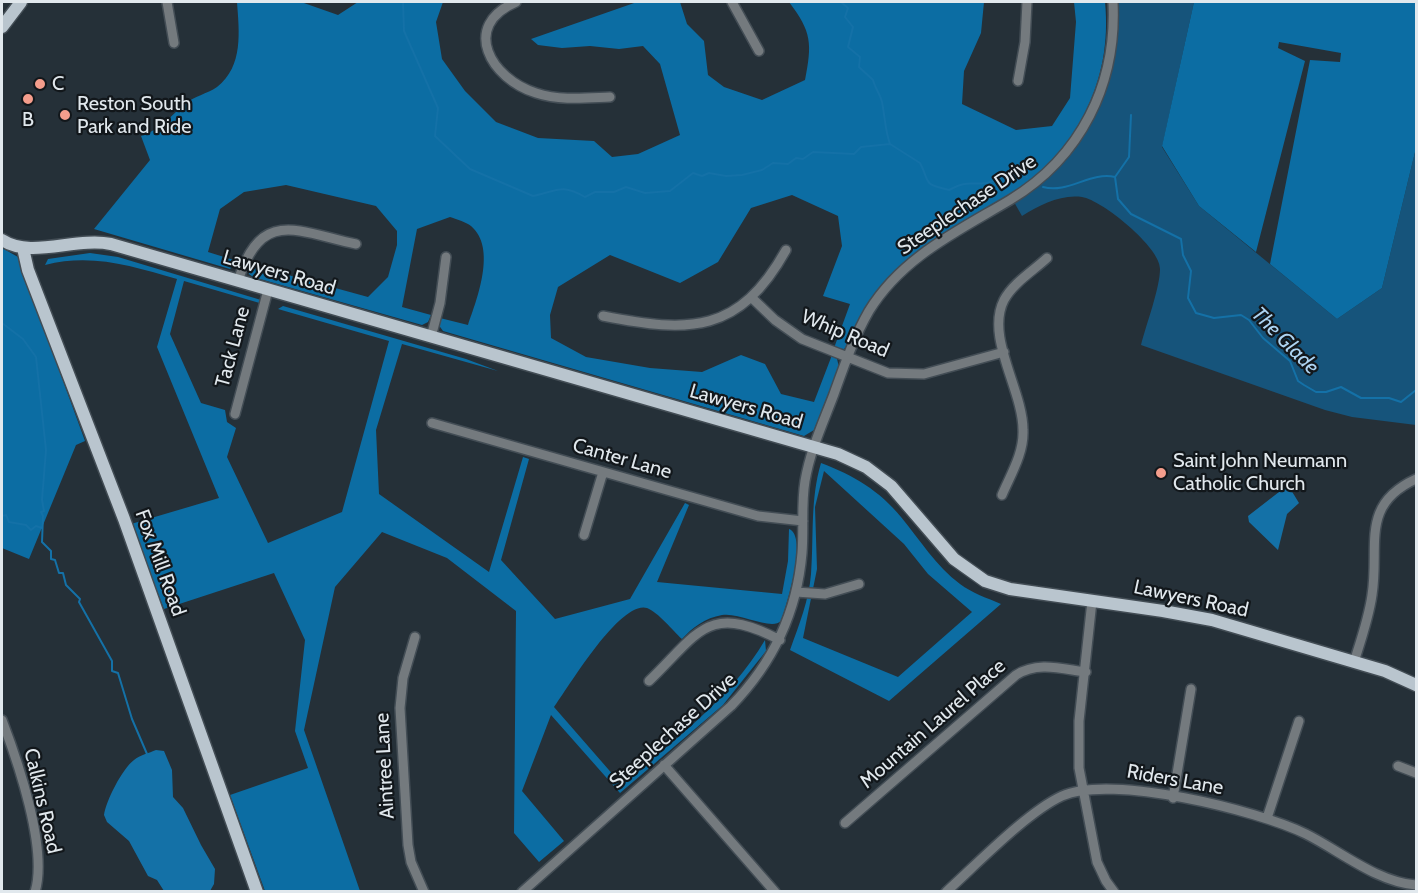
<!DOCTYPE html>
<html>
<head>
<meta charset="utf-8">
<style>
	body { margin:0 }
	#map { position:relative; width:1418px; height:893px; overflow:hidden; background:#253038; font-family:Cabin,sans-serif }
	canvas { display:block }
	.frame { position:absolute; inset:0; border:3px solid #e1e8ed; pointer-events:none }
</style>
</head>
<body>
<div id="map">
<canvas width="1418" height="893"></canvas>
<div class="frame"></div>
</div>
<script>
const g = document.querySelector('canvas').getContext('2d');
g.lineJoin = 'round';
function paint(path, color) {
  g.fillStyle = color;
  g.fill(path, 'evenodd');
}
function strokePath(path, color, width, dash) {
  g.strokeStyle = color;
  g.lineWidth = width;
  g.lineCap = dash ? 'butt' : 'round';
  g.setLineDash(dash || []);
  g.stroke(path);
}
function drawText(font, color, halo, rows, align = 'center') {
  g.font = font + ' Cabin,sans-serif';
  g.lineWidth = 4.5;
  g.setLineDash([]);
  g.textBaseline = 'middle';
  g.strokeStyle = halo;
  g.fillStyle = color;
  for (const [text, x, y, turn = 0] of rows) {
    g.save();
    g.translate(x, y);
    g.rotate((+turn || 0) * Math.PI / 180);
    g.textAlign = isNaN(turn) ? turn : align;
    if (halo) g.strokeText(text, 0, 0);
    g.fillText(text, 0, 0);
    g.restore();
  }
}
paint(new Path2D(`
	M1113,2H1194L1162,147L1199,206L1337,319L1382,288L1416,148V425L1352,417L1325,410L1141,345C1146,325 1160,288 1160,269C1161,248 1102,200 1082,197C1061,194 1040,205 1022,216L1014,202L1103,87Z`), '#16547b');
paint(new Path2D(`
	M237,2H301L338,15L358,2H443L436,22L442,59L465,91L496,122L538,138L594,141L612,157L638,154L680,135L660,64L643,46L619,49L590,46L562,48L538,45L531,39L637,2H680L687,24L704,41L708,75L724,87L762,100L805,80C812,44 812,32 789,2H984L981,33L964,71L962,104L1016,130L1052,126L1070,98L1076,22L1074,2H1105C1113,82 1076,152 1009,196C976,218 938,233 909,260C882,284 872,326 844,349L834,348L850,304L823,296L842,246L838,216L792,195L751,208L718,262L680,283L610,255L558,287L550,315L551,338L586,357L650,368L702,372L741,355L765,364L781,394L814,402L832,355L837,359L839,367L814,430L804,436L443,331L438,324L440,318L468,325C477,299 497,248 471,226C466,222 456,219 450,217L417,229L402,307L431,315L428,322L422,325L253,277L249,274L248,264L368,297L388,277L397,245V231L376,206L286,185L244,192L220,209L208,252L237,261L230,269L94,229L150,160L141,136C163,128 168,118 185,104C194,96 207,94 217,87C244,66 239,31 237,2Z
	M1194,2H1416V148L1382,288L1337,319L1270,264L1310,60L1340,62L1341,53L1279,42L1278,48L1305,61L1256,252L1199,206L1162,146Z
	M2,248L18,257L85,441L76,445L29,559L2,548Z
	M90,253L118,257L261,300L263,304L184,281L170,334L201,403L225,410L227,422L236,428L227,457L268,543L342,512L389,341L278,309L283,306L466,359L498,371L402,344L376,430L379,494L489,572L523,457L529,459L501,560L555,619L630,599L685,503L689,505L657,582L782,594L788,561L789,529C808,536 787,605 781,621C771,631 740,612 722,615C705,618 693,627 682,639C673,631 658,612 647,608C620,600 568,688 554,707L622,785C673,740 730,700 765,640L766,651L723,705L620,793L551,715L522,791L564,841L539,862L514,833L516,611L447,558L382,532L335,587L304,730L360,891H265L230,795L308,768L295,731L305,640L274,573L164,609L131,524L219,498L157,347L177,279C131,266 92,253 45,265L48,259Z
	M821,463C853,475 880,491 901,517C920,540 936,566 960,584C972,593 987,598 1001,604L889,701L790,650C799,625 809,600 811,574C814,536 810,500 821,463ZM824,471L904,544L928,574L972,612L898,677L803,638L817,569L815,507Z`), '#0c6da3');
paint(new Path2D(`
	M1288,485L1299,503L1287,514L1278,550L1249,522L1248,516Z
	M156,750L164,751L172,770L173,797L183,808L201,845L215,869L214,884L210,891H164L157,880L148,876L129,841L107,822L104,815C106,801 122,769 134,760C140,755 149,753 156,750Z`), '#1471a7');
strokePath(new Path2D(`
	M403,2L404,31L438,108L435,136L470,169L533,196C557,191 561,183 585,197L595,192H614L626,187L645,193L670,191L693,173L702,176L709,173L726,176L742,175L762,170L773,163L788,164L796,158L803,159L813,152L854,154L861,147L890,144L920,163C931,184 921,183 949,190C968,180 968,185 986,183C1001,180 1012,168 1027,177
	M841,2L848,8L845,17L853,27L848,47L860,57L859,67L873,80C875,88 880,94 882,102C885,117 885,130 890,144
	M1115,177L1118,199L1131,214L1181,239L1183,255L1191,271L1188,298L1196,313L1214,318L1241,315L1249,320L1263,338L1290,361L1298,381L1304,385L1316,392H1326L1341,387L1361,398H1389L1401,402L1416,390
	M1115,177L1129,157L1131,115
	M1043,187C1068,194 1091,171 1115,177
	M2,323L23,339L36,357L46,450L42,500L44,511L41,512L43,516L42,542L51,551V559L55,560L59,573H63L66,585L80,599L79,602L112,661V671L118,673L132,719L147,754
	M2,516L6,515L9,522L26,525L31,530L36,526L42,528`), '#1471a7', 2);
const minor = new Path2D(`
	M167,2L174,43
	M516,2C460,26 491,79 536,93C560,101 586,98 610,97
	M732,2L759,51
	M1018,81L1025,42L1027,2
	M238,281C261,208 296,231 356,244
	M752,298L775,320L802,339L888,373L924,374L1004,352
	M603,316C690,333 739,334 786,250
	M431,337L440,303L446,257
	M235,414L268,290
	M432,423L758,516L803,521
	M1002,495C1011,474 1024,453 1023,430C1023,390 985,337 1004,300C1013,283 1033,271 1047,258
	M584,535L603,472
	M796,592L825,594L859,584
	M1092,601L1079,721V768L1097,862L1106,881L1114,892
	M415,637L403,678L400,708L408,845L411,862L424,892
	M1354,662C1361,640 1369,617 1372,595C1380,546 1359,505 1416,479
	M649,681C699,633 707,602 780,640
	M2,720C18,762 48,849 35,892
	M664,765L775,892
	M1398,766L1416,773
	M1173,798L1191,689
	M1267,818L1299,721
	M845,823L1016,675C1038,661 1062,669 1086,672
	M522,892L731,706C773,663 797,613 802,553C804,529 801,505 805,481C810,451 823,423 834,394C844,366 854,337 869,311C902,257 958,231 1010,200C1081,157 1117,84 1113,2
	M946,892C976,865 1027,812 1062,796C1111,774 1257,810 1306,834C1340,851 1377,882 1416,885`);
const major = new Path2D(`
	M2,27L21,2
	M2,240C31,259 75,237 111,244L838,454L866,467L891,486L954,559L985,581L1010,589L1163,611L1212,620L1385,671L1416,685
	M23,248L28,270L124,519L257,892`);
strokePath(minor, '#434d55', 12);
strokePath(major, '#434d55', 15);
strokePath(minor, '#747a7e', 9);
strokePath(major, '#b9c5ce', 12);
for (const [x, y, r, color] of [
	[40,84,6,"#f49d8c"],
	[28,99,6,"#f49d8c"],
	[65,115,6,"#f49d8c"],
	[1161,473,6,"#f49d8c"]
]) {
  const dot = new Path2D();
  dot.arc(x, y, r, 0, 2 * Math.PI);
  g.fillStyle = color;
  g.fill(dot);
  strokePath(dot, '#12171b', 2);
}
drawText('20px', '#e1e8ed', '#12171b', [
	["C",52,84],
	["Reston South",77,104],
	["Park and Ride",77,127],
	["B",28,120,"center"],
	["Saint John Neumann",1173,461],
	["Catholic Church",1173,484]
], 'left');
drawText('20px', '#e1e8ed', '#12171b', [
	["Steeplechase Drive",967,205,-34],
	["Lawyers Road",279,273,16],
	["Whip Road",845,334,23],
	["Tack Lane",233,347,-75],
	["Lawyers Road",746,407,16],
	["Canter Lane",622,459,16],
	["Fox Mill Road",160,563,70],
	["Lawyers Road",1191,599,12],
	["Mountain Laurel Place",933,724,-41],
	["Steeplechase Drive",673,731,-42],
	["Aintree Lane",385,766,-93],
	["Riders Lane",1175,780,10],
	["Calkins Road",42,801,77]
]);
drawText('italic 21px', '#add4f2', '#12171b', [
	["The Glade",1285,341,45]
]);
</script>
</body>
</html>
